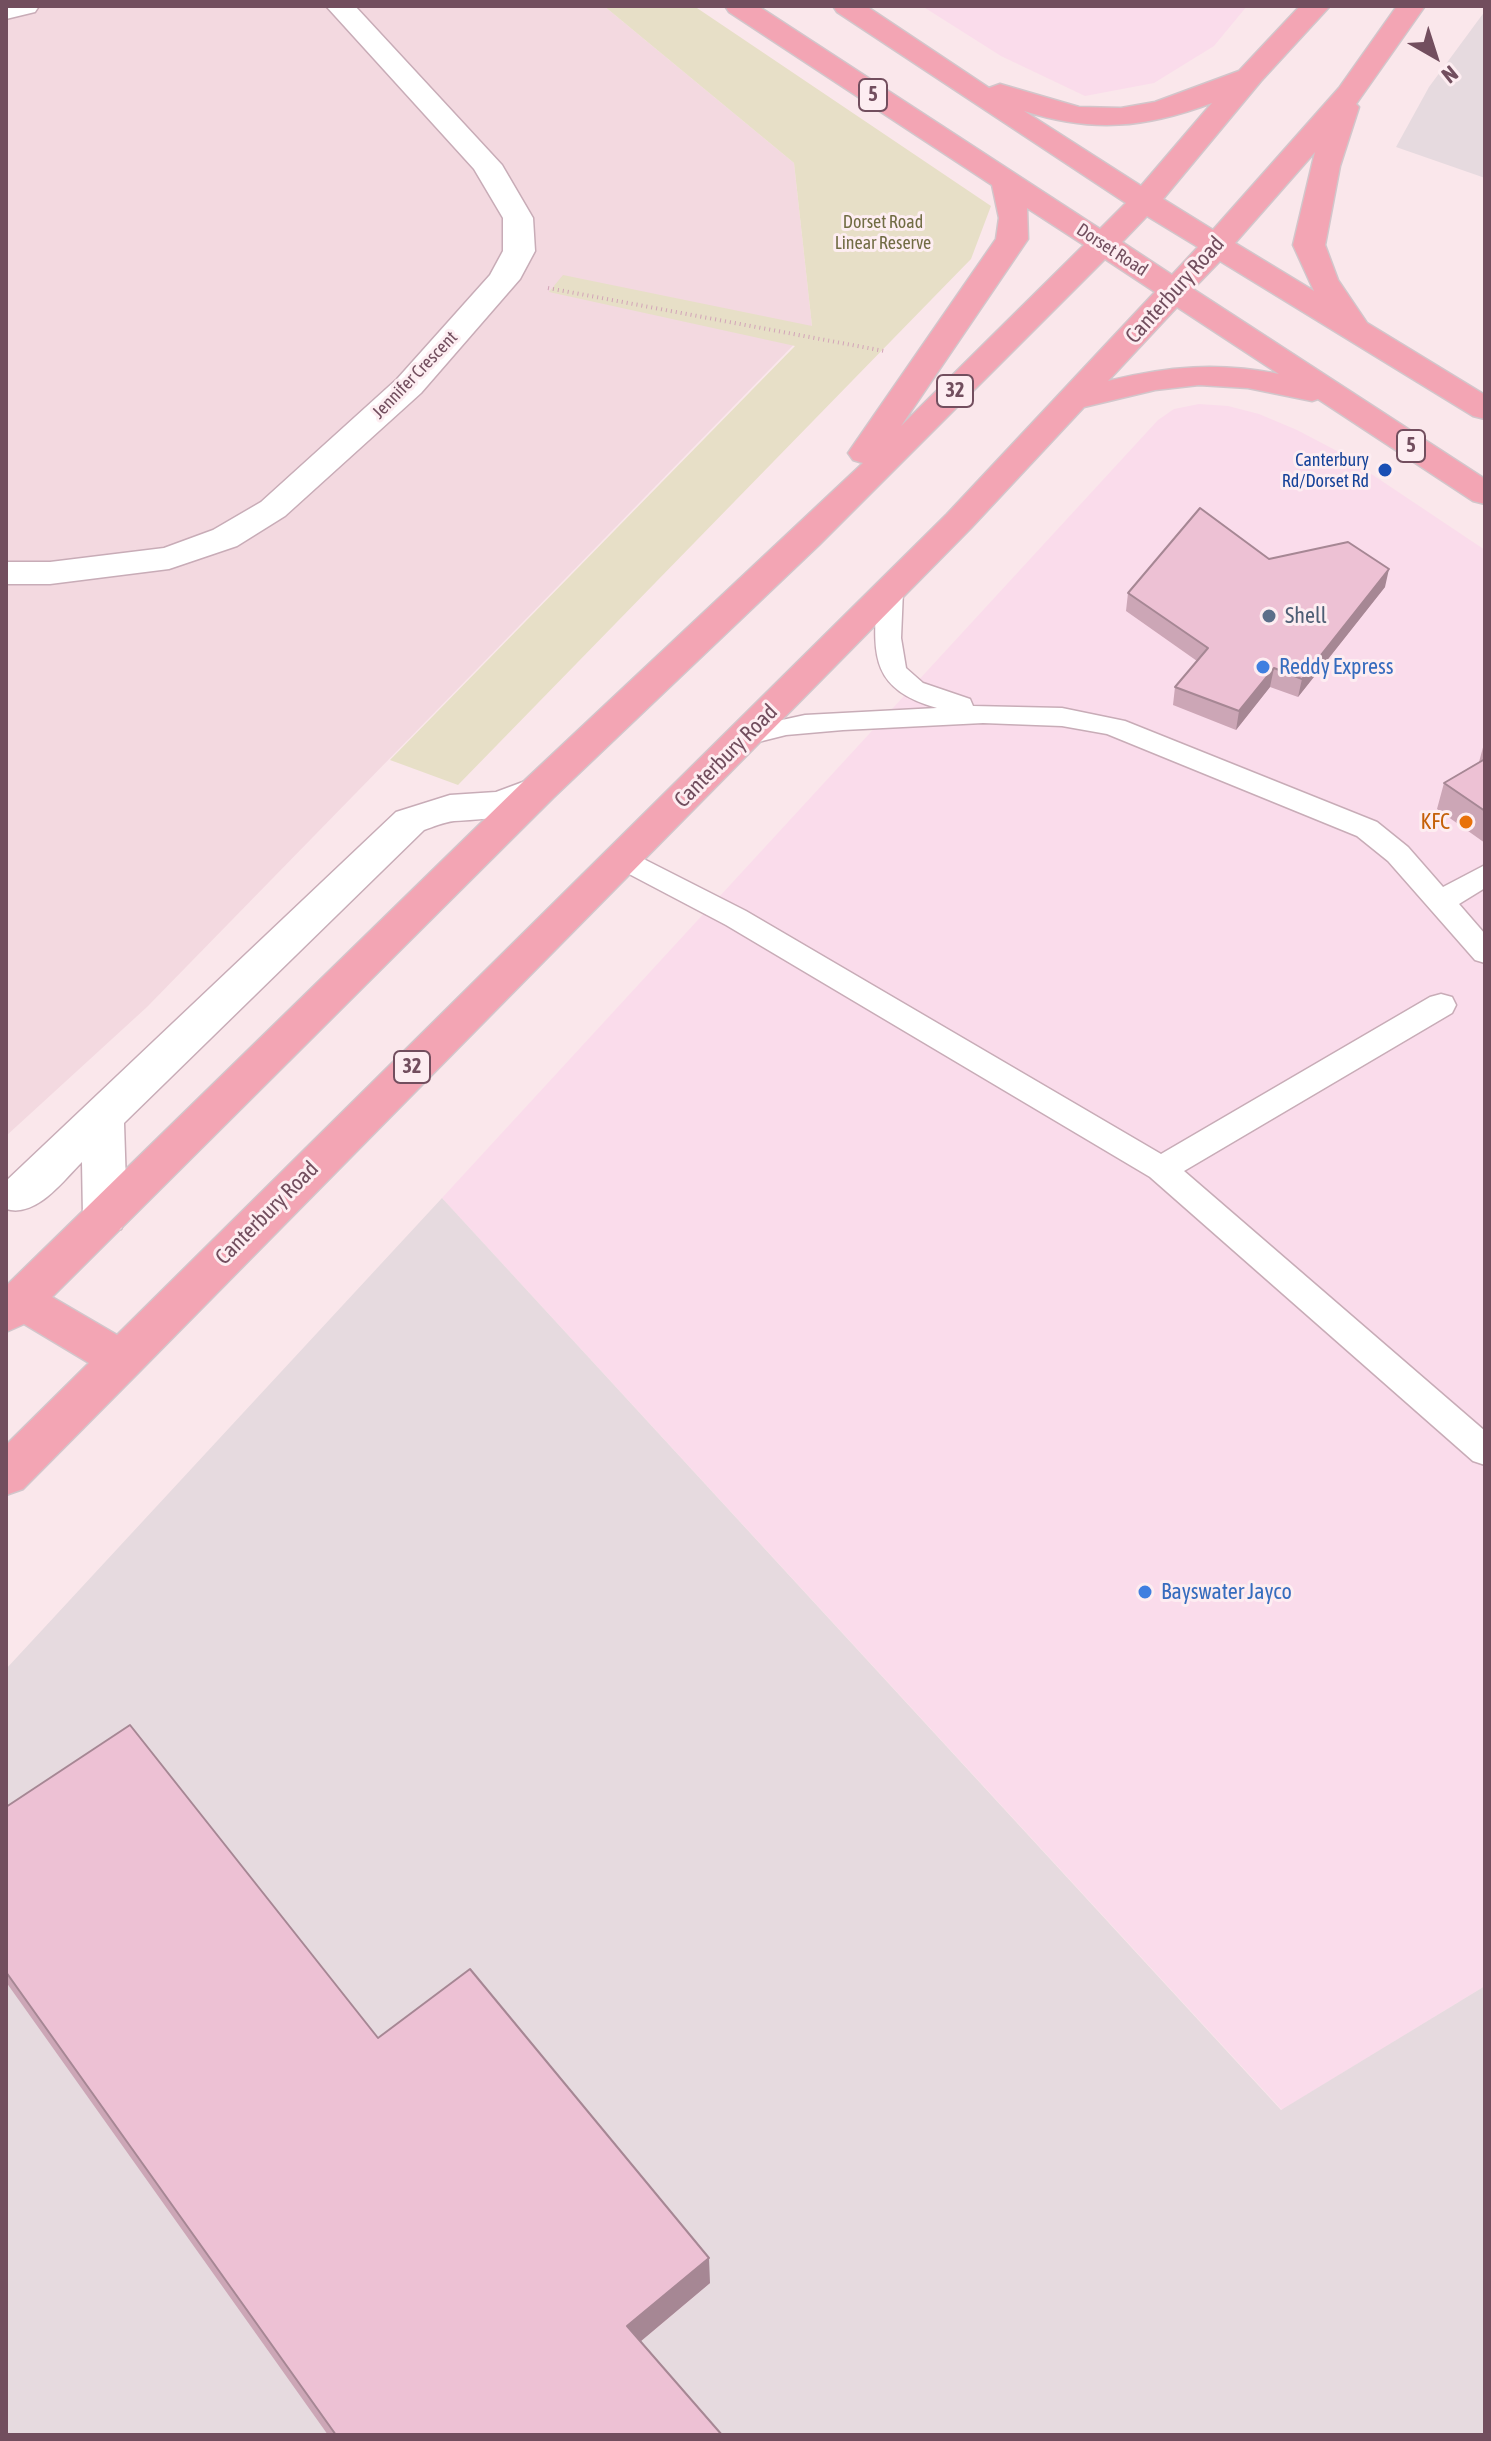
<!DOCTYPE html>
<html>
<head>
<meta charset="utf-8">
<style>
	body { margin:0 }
	#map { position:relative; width:1491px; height:2441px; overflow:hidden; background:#fae7eb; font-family:"Asap Condensed",sans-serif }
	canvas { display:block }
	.frame { position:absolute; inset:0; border:8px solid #724e5e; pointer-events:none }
	.north { position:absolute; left:1395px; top:16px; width:80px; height:80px; -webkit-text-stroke:6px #fdedf1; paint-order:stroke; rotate:141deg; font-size:22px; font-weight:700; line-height:32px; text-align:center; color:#724e5e }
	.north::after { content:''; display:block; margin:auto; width:28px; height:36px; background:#724e5e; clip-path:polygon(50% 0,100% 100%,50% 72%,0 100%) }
</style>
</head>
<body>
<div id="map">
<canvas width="1491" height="2441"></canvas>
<div class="frame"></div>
<div class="north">N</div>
</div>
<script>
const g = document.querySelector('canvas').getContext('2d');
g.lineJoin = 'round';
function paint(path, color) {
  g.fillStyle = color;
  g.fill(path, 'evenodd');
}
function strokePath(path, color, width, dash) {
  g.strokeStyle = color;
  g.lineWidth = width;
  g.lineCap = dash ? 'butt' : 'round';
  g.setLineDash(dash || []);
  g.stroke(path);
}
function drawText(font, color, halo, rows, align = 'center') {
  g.font = font + ' "Asap Condensed",sans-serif';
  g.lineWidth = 6;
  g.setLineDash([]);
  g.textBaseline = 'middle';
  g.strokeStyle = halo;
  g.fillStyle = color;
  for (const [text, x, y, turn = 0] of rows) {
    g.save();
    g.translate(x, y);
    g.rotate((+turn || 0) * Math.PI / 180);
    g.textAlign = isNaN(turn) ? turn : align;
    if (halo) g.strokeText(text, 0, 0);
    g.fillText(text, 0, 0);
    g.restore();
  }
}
paint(new Path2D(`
	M6,6H604L794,163L812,326L147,1007L6,1136Z`), '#f3d9e0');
paint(new Path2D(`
	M922,6H1247L1214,46L1154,83L1085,96L1001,56Z
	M1199,404L1228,406L1259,414L1297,430L1337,451L1485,550V1986L1282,2110L442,1198L1158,420L1174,409Z`), '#fadceb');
paint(new Path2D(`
	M1485,11V178L1396,147L1429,87Z
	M442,1198L1281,2110L1485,1986V2435H6V1669Z`), '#e6dadf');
paint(new Path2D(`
	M604,6H694L991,206L971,259L458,785L390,760L795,346L549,292L563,275L812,326L794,163Z`), '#e7dfc7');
const service = new Path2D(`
	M890,582L899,584L903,590L901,638L906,668L923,683L970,699L973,706L1062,708L1125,721L1377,822L1408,847L1443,887L1485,865V888L1459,904L1485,934V963L1475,960L1388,861L1357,836L1107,734L1062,726L983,723L843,730L786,735L746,745L736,742L732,736L736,730L805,715L937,708C867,688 874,652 877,590L881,584Z
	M622,848L746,911L1161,1154L1430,997L1441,994L1452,997L1456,1005L1452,1013L1184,1171L1485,1431V1465L1473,1461L1150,1177L726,925L612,865L608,858L612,851Z`);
const minor = new Path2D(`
	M6,6H39L35,12L6,19Z
	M326,6H355L502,165L533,218L535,251L520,279L421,393L285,516L237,546L169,569L50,584H6V562H50L164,548L213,530L261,502L397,379L490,275L503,251V218L474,169Z
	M539,776L553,780L558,789C540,818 484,819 454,821C444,822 433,827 424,830L124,1123L127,1217L121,1229L105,1234L89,1229L83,1217L82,1162C62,1182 36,1218 6,1209V1181L396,812L450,795L496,792Z`);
const primary = new Path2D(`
	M725,6H758L1100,229L1126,203L837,12L833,6H866L989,88L1000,84L1079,107L1121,108L1155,102L1239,71L1300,6H1330L1261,81L1163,199L1213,230L1339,88L1397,6H1425L1356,104L1359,107L1340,166L1325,245L1338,280L1367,323L1485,395V419L1473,416L1220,261L1193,289L1485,479V504L1473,501L1318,399L1312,401L1248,388L1199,385L1155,390L1084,407L971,528L138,1373L23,1489L6,1495V1445L89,1363L24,1324L6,1332V1286L525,780L863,463L853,460L848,453L996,239L999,218L992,185L729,12ZM1212,103L1141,186L1024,111C1093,133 1145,128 1212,103ZM1315,152L1293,245L1314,291L1235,243ZM1027,208L1084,245L901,426L1028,239ZM1147,216L1198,247L1172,275L1122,242ZM1105,259L1155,292L947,514L117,1335L52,1297L553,798L819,545ZM1177,307L1279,374C1219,362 1167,366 1108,381Z`);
strokePath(service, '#c8acb7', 3);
strokePath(minor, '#c8acb7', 3);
strokePath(primary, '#d2c6cb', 3);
strokePath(new Path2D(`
	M548,288L884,351`), '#d2a4b8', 4, [1, 4]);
paint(service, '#fff');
paint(minor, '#fff');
paint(primary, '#f3a5b4');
paint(new Path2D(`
	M1269,559L1385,587L1298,697L1270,687L1236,730L1173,705L1175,687L1197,661L1126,611L1128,593Z
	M1485,740V843L1437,809L1444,783L1479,762Z
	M6,1807L378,2038L710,2283L640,2342L722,2435H328L6,1982Z`), '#cca6b6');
paint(new Path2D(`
	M1389,569L1385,587L1298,697L1302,679Z
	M1274,668L1270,687L1236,730L1239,711Z
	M709,2258L710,2283L629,2351L627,2326Z`), '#a68794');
const building = new Path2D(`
	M1200,508L1269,559L1348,542L1389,569L1302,679L1274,668L1239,711L1175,687L1208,648L1128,593Z
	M1485,759V811L1444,783Z
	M130,1725L378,2038L470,1969L709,2258L627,2326L722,2435H336L6,1972V1807Z`);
paint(building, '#edc1d4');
strokePath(building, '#a68794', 2);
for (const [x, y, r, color] of [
	[1385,470,8,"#1a4fb4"],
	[1269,616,8,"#5c6f8a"],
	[1263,667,8,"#3f7fe0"],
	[1466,822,8,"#e8710a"],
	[1145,1592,8,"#3f7fe0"]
]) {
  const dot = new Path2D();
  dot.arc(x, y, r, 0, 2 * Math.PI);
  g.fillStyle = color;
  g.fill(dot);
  strokePath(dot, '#fdedf1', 3);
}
drawText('18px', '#716c44', '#fdedf1', [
	["Dorset Road",883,222],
	["Linear Reserve",883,243]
]);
drawText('18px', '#724e5e', '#fdedf1', [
	["Dorset Road",1112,250,33],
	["Jennifer Crescent",415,375,-46]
]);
drawText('18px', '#164399', '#fdedf1', [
	["Canterbury",1369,460],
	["Rd/Dorset Rd",1369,481]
], 'right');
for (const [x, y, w] of [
	[873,95,28],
	[955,391,36],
	[1411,446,28],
	[412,1067,36]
]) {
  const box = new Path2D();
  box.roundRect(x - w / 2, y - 16, w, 32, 6);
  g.fillStyle = '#fdedf1';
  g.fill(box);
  strokePath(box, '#724e5e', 2);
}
drawText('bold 20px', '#724e5e', null, [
	["5",873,95],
	["32",955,391],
	["5",1411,446],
	["32",412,1067]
]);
drawText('22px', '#724e5e', '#fdedf1', [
	["Canterbury Road",1175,290,-48],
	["Canterbury Road",726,756,-45],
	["Canterbury Road",267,1213,-45]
]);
drawText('22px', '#4e5e75', '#fdedf1', [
	["Shell",1285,616]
], 'left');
drawText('22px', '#366cbe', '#fdedf1', [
	["Reddy Express",1279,667],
	["Bayswater Jayco",1161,1592]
], 'left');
drawText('22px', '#c56008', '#fdedf1', [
	["KFC",1450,822]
], 'right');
</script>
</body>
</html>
